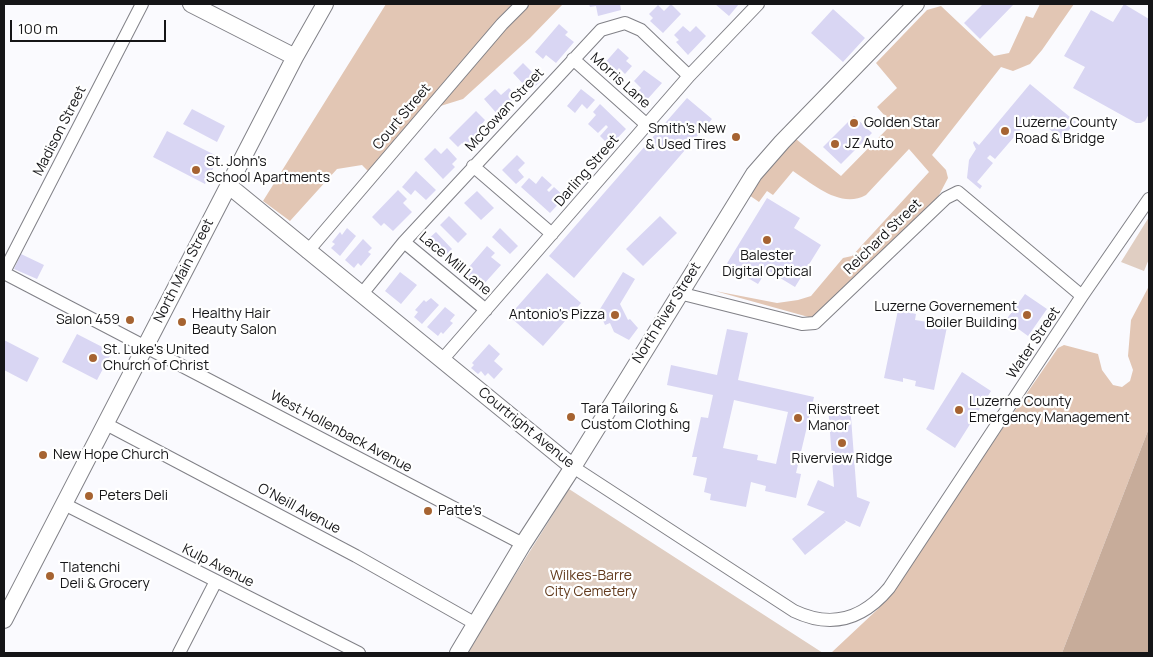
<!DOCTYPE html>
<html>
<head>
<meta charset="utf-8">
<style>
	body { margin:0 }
	#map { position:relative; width:1153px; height:657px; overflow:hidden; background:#fafafe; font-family:Manrope,sans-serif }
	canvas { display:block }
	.frame { position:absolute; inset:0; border:5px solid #151517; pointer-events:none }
	.scale { position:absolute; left:10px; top:20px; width:156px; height:22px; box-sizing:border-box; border:2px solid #151517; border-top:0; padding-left:6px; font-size:15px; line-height:18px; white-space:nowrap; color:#151517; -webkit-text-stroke:4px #fff; paint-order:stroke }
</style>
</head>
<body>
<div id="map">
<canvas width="1153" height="657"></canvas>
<div class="frame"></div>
<div class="scale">100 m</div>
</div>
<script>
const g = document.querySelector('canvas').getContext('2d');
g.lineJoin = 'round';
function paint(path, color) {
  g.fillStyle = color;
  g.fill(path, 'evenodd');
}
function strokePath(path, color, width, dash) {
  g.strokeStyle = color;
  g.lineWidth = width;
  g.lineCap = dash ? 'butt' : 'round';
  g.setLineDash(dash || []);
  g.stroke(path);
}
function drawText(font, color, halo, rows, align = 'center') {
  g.font = font + ' Manrope,sans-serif';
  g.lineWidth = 4.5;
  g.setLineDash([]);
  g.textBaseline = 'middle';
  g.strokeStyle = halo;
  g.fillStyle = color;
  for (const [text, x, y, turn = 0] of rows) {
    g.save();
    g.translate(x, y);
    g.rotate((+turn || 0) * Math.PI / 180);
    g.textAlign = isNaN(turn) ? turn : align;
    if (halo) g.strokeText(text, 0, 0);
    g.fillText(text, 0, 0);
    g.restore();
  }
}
paint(new Path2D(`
	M1149,217V259L1144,271L1121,262Z
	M569,489L823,653H466Z`), '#e0cec2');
paint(new Path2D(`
	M386,4H563L530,38L463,99L418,113L368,171L362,165L337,169L290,221L263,201Z
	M1040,4H1074L1042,50L1030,64L1013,71L1001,67L932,155L946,170L948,178L938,197L812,318L715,291L777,303L798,300L811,296L843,258L852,256L929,172L909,149L866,195C841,209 814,185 793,171L773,195L767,191L759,202L749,195L760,175L796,139L841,176L892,124L877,107L897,88L876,63L927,10L941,6L994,56L1009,53L1026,16L1033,18Z
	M1149,286V428L1062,653H831L879,608L1058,348L1064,345L1098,354L1102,370L1113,385L1122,387L1130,381L1133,370L1128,356L1131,320Z`), '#e2c6b4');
paint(new Path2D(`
	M1149,428V653H1062Z`), '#c7ac9a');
paint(new Path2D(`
	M589,4H620L621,10L598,16L596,6L590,7Z
	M671,4L681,14L663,33L650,21L653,18L649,14L658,5L664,11Z
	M715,4H739L729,16Z
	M983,4H1014L980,39L964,23Z
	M1124,4L1149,19V114L1145,121L1141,123H1136L1073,88L1085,67L1064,56L1091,10L1113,22Z
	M833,9L865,38L843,62L811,33Z
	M559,24L568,32L565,35L574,42L556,63L546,55L543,59L535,52Z
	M683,26L690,32L696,26L706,36L688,55L676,42L679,40L674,35Z
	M618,48L629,58L626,61L632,66L625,74L619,68L613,75L603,65Z
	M523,63L541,81L532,89L528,85L526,87L513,73Z
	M644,70L662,83L645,102L636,94L641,88L634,81Z
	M1030,84L1076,122L1061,139L1033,115L995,159L990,155L987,158L993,163L977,182L982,186L980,189L967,178L969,160L976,149L973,143L974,141L979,145Z
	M509,88L517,97L510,102L513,105L504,118L501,114L499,116L484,99L495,89L501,95Z
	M581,89L595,100L587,109L582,104L575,113L567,106Z
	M687,98L712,119L574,278L549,256Z
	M600,104L626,129L610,146L600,136L608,127L606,125L598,133L588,124L596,115L593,112Z
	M192,109L225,126L217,142L183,124Z
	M476,111L485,120L482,124L488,130L485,134L486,136L469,150L462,143L458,147L449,138Z
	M854,116L872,133L841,164L823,147Z
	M167,131L219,157L205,184L153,157Z
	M435,148L441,154L447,148L457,159L452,164L455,167L443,179L424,159Z
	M517,155L525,163L518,170L524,177L516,184L502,170Z
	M416,171L436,190L426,200L415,190L411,195L402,187Z
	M542,176L552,185L547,190L549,192L554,187L565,197L550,213L521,187L529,178L536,184Z
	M398,190L407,199L403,203L412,212L393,231L384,223L381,226L372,217Z
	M477,191L494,208L481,220L464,203Z
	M767,198L800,218L794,228L821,245L795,287L767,270L758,284L726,265Z
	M449,216L467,234L458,243L440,225Z
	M660,216L677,233L643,266L626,249Z
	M347,228L356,236L340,256L331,248L335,244L332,242L340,232L342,235Z
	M500,228L518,246L510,254L492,237Z
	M436,232L452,249L443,258L426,241Z
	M363,239L372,248L368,252L371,254L361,266L358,263L354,268L345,260Z
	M487,246L495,253L491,257L501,265L483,285L473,277L470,280L463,274Z
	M21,254L44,265L37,279L14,269Z
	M400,272L417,285L401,304L385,291Z
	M623,272L635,279L620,304L628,320L630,319L638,328L629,340L614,332L610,323L605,325L600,314L602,313L600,309Z
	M547,273L581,303L543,346L509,316Z
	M1025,294L1047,309L1028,336L1006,320Z
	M431,298L439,305L422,324L414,317L418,312L415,310L424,300L426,302Z
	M445,307L455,315L450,321L453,323L443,334L441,332L438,336L427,327Z
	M898,310L916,314L915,320L928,322L929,318L948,322L934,390L915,386L916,381L903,378V382L884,378Z
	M727,329L748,333L738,380L814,397L796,473L801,474L796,498L765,491L766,486L751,482L746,507L710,500L711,494L704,492L707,478L693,475L697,457H692L701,417L708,418L713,395L667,385L671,365L717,375ZM734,400L788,412L776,464L757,460L758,455L723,448Z
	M77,334L112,352L97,380L62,362Z
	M4,340L39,358L27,382L4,370Z
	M489,344L500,354L494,361L503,369L494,379L488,373L485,376L481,371L478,374L471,368L474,365L472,363Z
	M962,372L991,391L955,448L926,429Z
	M850,404L857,497L870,502L860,527L844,520L846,522L805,555L792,539L825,512L807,505L818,480L834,487L828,405Z`), '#d9d6f3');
const minor = new Path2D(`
	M573,59L647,125
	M473,166L552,234
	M404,242L486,310
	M307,252L502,24L522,4
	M4,272L142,4
	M4,273L523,544
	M679,293L802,324L815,323L946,198L958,192L1082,296
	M361,295L404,242L601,30L625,23L641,30L689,76
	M442,360L689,76L758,4
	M106,424L356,556L476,624
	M573,467L794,611C832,629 863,619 889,588L1082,296L1149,199
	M64,504L359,653
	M179,653L216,581`);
const major = new Path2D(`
	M191,4L295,57
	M228,185L573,467
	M4,620L295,57L325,4
	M458,653L523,544L573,467L754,174L782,142L916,4`);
strokePath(minor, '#818187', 14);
strokePath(major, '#818187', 18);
strokePath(minor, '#fff', 12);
strokePath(major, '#fff', 16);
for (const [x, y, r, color] of [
	[854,123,5,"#a66331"],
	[1005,131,5,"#a66331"],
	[736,137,5,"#a66331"],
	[835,144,5,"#a66331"],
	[196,170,5,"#a66331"],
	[767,240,5,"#a66331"],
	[615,315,5,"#a66331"],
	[1027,315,5,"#a66331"],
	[130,320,5,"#a66331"],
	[182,322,5,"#a66331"],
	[93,358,5,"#a66331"],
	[959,410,5,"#a66331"],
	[571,417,5,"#a66331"],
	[798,418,5,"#a66331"],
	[842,443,5,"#a66331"],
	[43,455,5,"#a66331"],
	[89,496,5,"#a66331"],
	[428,511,5,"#a66331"],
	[50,576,5,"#a66331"]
]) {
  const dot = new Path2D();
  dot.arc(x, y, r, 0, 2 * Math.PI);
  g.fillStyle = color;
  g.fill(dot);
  strokePath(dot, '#fff', 2);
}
drawText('14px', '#151517', '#fff', [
	["Morris Lane",620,81,42],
	["McGowan Street",505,110,-47],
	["Court Street",402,117,-50],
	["Madison Street",60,131,-63],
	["Darling Street",587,171,-49],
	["Reichard Street",883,237,-44],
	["Lace Mill Lane",455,264,40],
	["North Main Street",184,271,-63],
	["North River Street",667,313,-58],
	["Water Street",1034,343,-56],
	["Courtright Avenue",526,428,39],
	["West Hollenback Avenue",341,432,28],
	["O'Neill Avenue",299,509,28],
	["Kulp Avenue",218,566,27]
]);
drawText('14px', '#151517', '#fff', [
	["Golden Star",864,123],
	["Luzerne County",1015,123],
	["Road & Bridge",1015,139],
	["Smith’s New",726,129,"right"],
	["& Used Tires",726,145,"right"],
	["JZ Auto",845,144],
	["St. John's",206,162],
	["School Apartments",206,178],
	["Balester",767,256,"center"],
	["Digital Optical",767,272,"center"],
	["Luzerne Governement",1017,307,"right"],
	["Boiler Building",1017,323,"right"],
	["Healthy Hair",192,314],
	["Beauty Salon",192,330],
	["Antonio's Pizza",605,315,"right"],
	["Salon 459",120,320,"right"],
	["St. Luke's United",103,350],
	["Church of Christ",103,366],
	["Luzerne County",969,402],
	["Emergency Management",969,418],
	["Tara Tailoring &",581,409],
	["Custom Clothing",581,425],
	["Riverstreet",808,410],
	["Manor",808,426],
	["New Hope Church",53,455],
	["Riverview Ridge",842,459,"center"],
	["Peters Deli",99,496],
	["Patte's",438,511],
	["Tlatenchi",60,568],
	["Deli & Grocery",60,584]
], 'left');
drawText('14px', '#633c1f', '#fff', [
	["Wilkes-Barre",591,576],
	["City Cemetery",591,592]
]);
</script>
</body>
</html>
